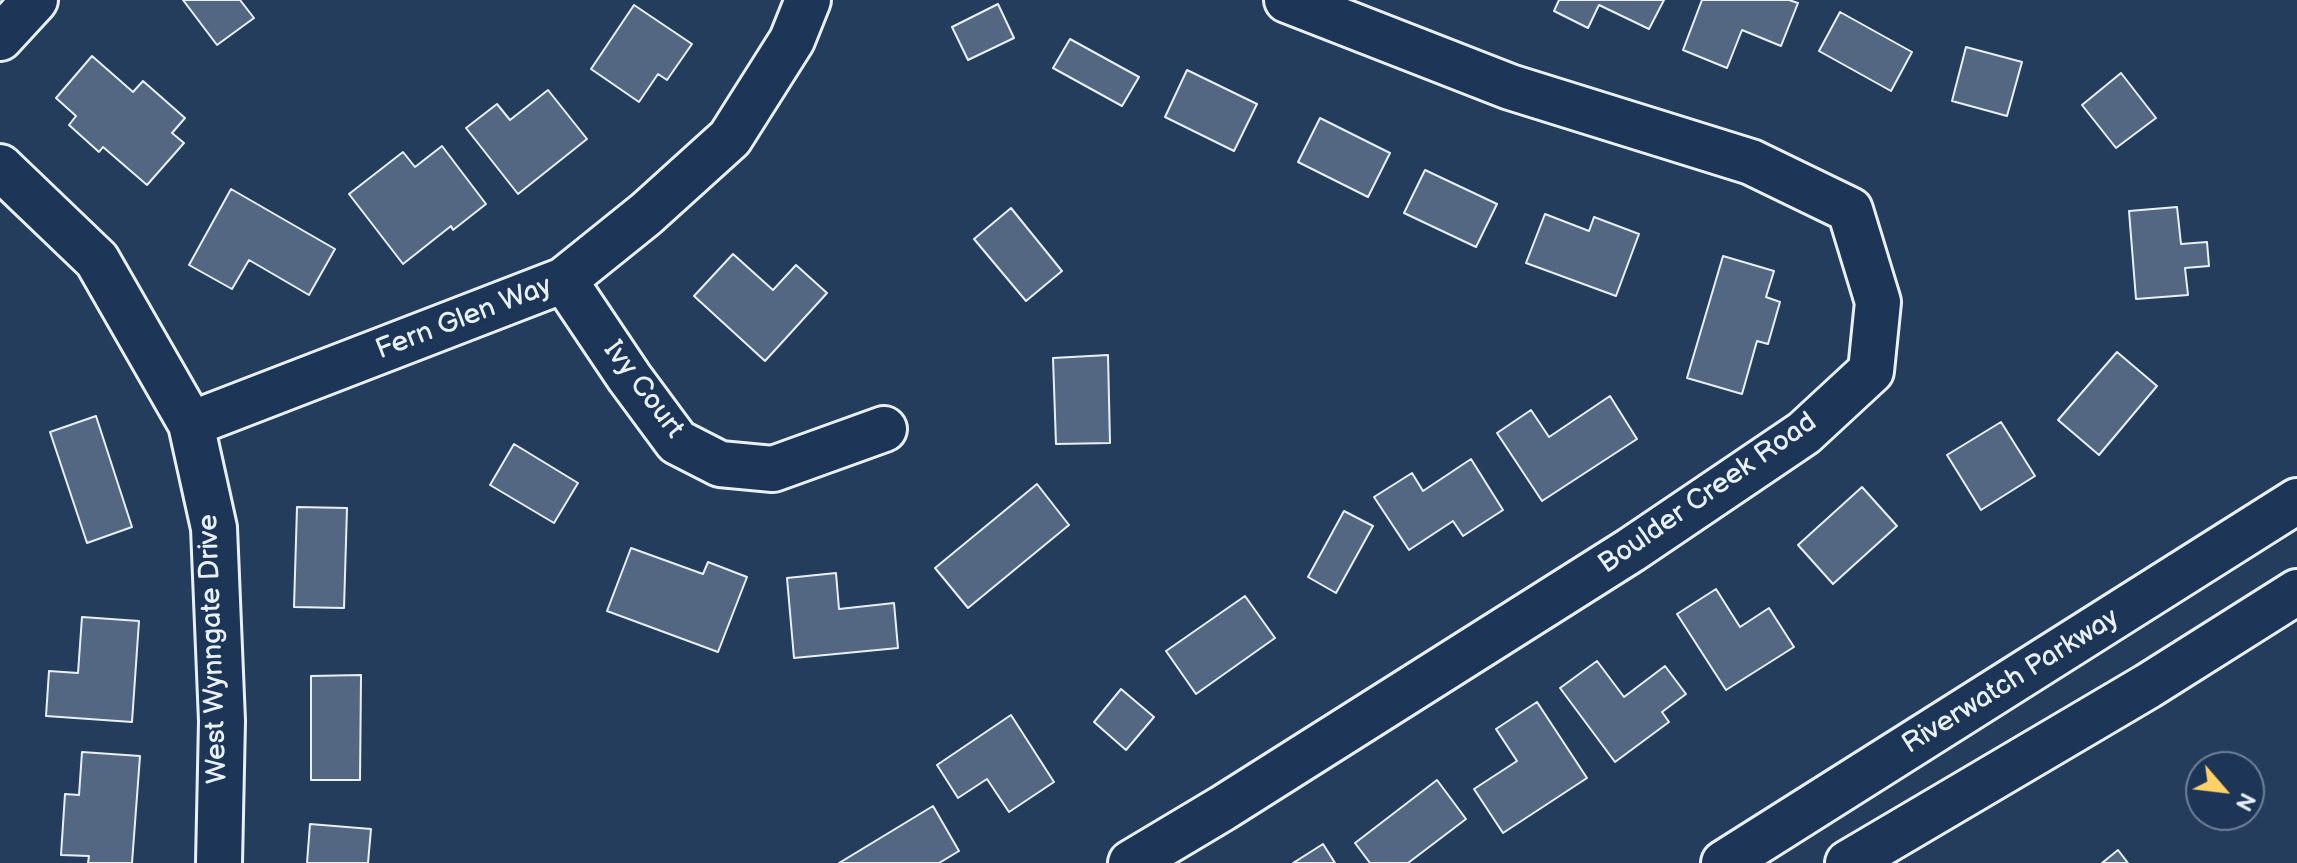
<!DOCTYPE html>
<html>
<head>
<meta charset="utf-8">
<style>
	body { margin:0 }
	#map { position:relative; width:2297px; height:863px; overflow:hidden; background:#253d5d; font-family:"Balsamiq Sans",sans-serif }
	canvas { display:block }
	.north { position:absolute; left:2185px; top:751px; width:80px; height:80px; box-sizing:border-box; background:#1d3557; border:2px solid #6e8097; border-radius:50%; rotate:118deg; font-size:22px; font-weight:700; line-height:32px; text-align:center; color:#e8f1f8 }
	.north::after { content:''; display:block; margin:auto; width:28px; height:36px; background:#ffd166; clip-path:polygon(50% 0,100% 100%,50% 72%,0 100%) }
</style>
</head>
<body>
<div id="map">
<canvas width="2297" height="863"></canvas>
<div class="north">N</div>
</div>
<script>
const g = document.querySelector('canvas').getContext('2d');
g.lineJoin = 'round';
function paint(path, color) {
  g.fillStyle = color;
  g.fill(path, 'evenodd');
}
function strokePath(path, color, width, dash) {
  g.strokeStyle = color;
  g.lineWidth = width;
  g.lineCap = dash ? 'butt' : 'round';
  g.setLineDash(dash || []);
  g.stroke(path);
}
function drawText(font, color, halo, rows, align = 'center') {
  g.font = font + ' "Balsamiq Sans",sans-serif';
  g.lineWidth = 6;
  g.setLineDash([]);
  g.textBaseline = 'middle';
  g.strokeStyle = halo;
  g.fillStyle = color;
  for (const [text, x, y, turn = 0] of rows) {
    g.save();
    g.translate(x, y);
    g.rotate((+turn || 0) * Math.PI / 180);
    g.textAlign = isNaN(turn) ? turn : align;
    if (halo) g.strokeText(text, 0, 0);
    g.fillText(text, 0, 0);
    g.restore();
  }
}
const building = new Path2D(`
	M183,0H240L254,18L217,45Z
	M1559,0H1664L1649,29L1599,5L1588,28L1554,11Z
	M1702,0H1789L1798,3L1781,46L1742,30L1727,68L1683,50Z
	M998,4L1014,38L968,60L952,27Z
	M634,5L692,44L667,80L658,74L639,102L591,69Z
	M1840,12L1912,52L1891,91L1819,51Z
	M1070,39L1139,77L1122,106L1053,68Z
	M1966,47L2022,62L2007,116L1952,101Z
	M92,56L133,92L143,81L185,118L172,133L184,143L147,185L103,147L99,152L69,125L76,116L56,98Z
	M1187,70L1257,104L1234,151L1165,117Z
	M2121,73L2156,118L2116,148L2082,105Z
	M548,90L587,139L518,194L466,128L497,104L510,120Z
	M1320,118L1390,153L1368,197L1298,162Z
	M442,146L486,204L453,230L451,226L403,264L349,194L403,152L415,167Z
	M1425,170L1497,204L1476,247L1404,213Z
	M231,189L335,249L309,295L249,260L232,289L189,265Z
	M2177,207L2181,244L2207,242L2209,266L2185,268L2188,295L2136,299L2129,211Z
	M1011,208L1062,271L1026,301L974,239Z
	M1545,214L1589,231L1594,217L1639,234L1616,296L1526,263Z
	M733,254L773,290L796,265L827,293L765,361L694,296Z
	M1723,256L1774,271L1766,297L1780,302L1768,344L1757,341L1742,394L1687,378Z
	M2117,352L2157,386L2099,455L2058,420Z
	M1108,355L1110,443L1056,444L1053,358Z
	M1610,396L1637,439L1542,501L1497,433L1531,410L1549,437Z
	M96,416L132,527L87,543L50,432Z
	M2001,422L2035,476L1981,510L1947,455Z
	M514,444L578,483L554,523L490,485Z
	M1471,459L1503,510L1463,536L1453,521L1409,550L1374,497L1412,473L1423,491Z
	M1037,484L1069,525L968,608L935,568Z
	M1862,487L1897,526L1833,584L1798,545Z
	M297,507L347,508L344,608L294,607Z
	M1344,511L1373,526L1336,593L1308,577Z
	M631,548L703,574L708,562L747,577L718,652L607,611Z
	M836,573L839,609L894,603L898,648L794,658L787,578Z
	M1716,589L1740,627L1769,608L1794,647L1726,690L1677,614Z
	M1245,596L1275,638L1196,694L1166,651Z
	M82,617L139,621L132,722L46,716L49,671L78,673Z
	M1597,661L1624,697L1665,666L1686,694L1662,712L1669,722L1615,762L1560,688Z
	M361,675L360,780H311V676Z
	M1121,689L1154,717L1126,750L1094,722Z
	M1537,702L1587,778L1503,833L1474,789L1517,761L1496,729Z
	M1011,715L1054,782L1009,812L987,779L958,798L937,765Z
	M82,752L140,756L132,863H88L89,856L61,855L65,794L79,795Z
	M1437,780L1466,819L1408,863H1370L1355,843Z
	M933,806L959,851L939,863H839Z
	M310,824L371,829L368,863H307Z
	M1323,844L1335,863H1293Z
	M2118,850L2128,863H2102Z`);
paint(building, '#536782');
strokePath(building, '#e8f1f8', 2);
const minor = new Path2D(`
	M0,38L35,0
	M0,167L97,260L191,424L214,528L222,721L219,863
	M564,280L629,377L677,442L720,464L773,469L884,429
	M191,424L564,280L646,214L730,138L792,40L808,0
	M1131,863L1223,808L1631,550L1804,433L1871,371L1878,302L1850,210L1751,162L1510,87L1287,0`);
const major = new Path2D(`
	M1724,863L2297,501
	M1848,863L2148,686L2297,592`);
strokePath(minor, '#e8f1f8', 50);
strokePath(major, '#e8f1f8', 50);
strokePath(minor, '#1d3557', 44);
strokePath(major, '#1d3557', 44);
drawText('28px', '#e8f1f8', '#1d3557', [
	["Fern Glen Way",464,319,-21],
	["Ivy Court",643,390,53],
	["Boulder Creek Road",1708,494,-35],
	["West Wynngate Drive",214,649,-92],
	["Riverwatch Parkway",2011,682,-32]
]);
</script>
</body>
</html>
